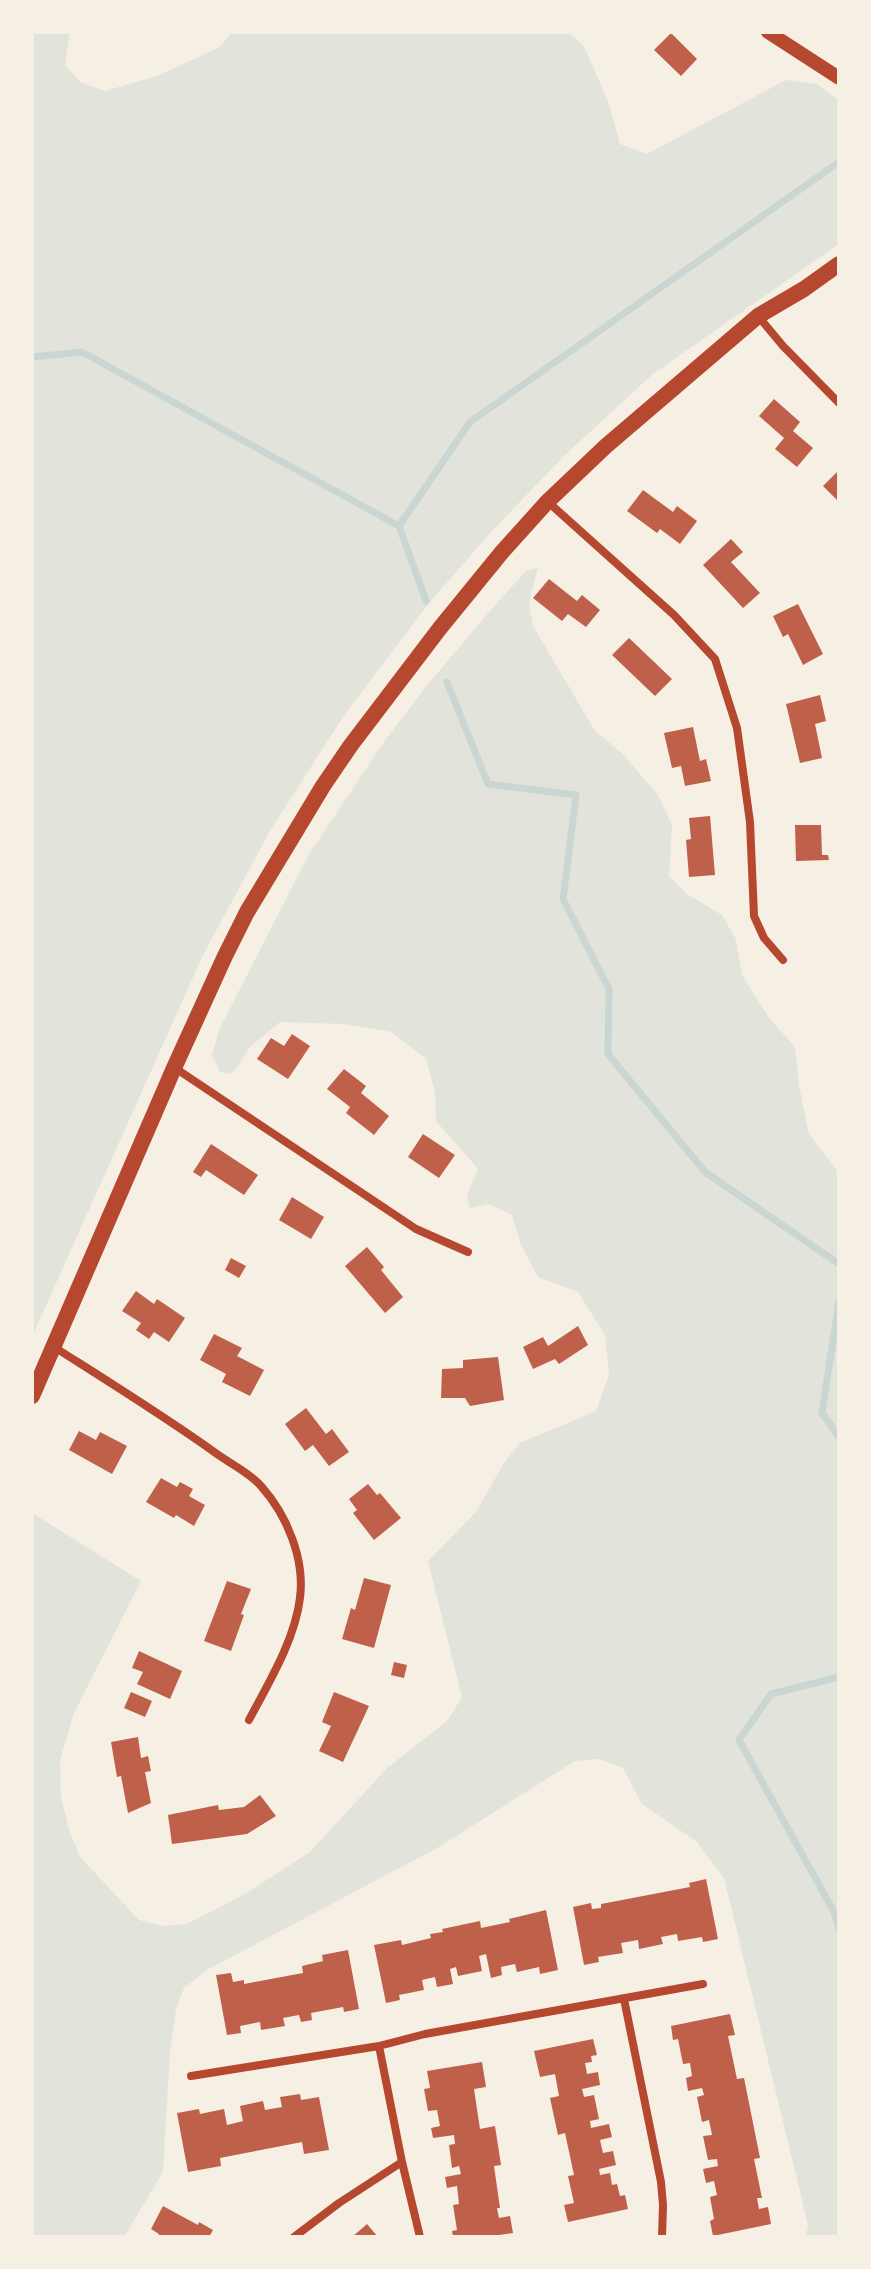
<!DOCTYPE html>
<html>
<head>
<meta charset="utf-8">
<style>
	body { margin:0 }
	#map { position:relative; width:871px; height:2269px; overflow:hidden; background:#f6efe4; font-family:Merriweather,serif }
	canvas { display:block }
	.frame { position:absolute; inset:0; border:34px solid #f6efe4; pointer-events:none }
</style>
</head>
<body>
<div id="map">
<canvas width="871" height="2269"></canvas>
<div class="frame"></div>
</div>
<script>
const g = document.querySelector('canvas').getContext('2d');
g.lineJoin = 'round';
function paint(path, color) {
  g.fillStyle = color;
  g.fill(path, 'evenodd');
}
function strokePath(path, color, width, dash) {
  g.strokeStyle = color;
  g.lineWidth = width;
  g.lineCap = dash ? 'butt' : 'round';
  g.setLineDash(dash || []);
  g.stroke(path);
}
paint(new Path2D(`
	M32,32H70L65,65L80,82L105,91L157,76L218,48L233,32H568L584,46L609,104L620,144L647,154L786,80L817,84L839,101V244L653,374L565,455L491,532L430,602L345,714L271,829L203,955L32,1337Z
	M538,568L529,603L533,626L595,731L622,753L658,795L672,825L669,876L687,894L722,915L736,939L742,975L769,1018L795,1047L799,1085L809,1134L839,1173V2237H806L808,2225L724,1878L697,1842L642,1804L623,1768L599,1759L575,1761L439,1847L207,1970L184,1988L176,2010L170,2052L163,2172L124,2237H32V1513L141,1581L74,1713L60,1760L61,1797L70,1832L80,1857L139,1920L163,1926L187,1924L245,1894L310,1852L387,1768L448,1720L462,1697L428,1561L476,1512L504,1463L520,1443L596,1411L609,1375L605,1335L578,1292L538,1277L521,1245L512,1215L489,1204L470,1208L467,1195L478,1169L436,1121L435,1092L426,1059L391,1032L344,1024L280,1022L250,1047L232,1074L220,1072L212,1055L220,1028L309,854L386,739L428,684L489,612L526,571Z`), '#e2e4dc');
strokePath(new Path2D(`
	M32,357L82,352L399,526L426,601
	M399,526L470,422L839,162
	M447,682L488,784L576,795L563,899L609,989L608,1054L705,1172L839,1264
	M839,1301L822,1413L839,1437
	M839,1677L771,1694L739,1740L834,1912L839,1929`), '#c9d6d2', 7);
paint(new Path2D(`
	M671,33L697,59L681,76L654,50Z
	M774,399L800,422L793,431L813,448L797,467L775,449L784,438L759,416Z
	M839,470V502L823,486Z
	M643,490L673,512L677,506L697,521L680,544L660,529L657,533L627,511Z
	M731,539L743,552L731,562L760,593L743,608L703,565Z
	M549,579L577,601L582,595L600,610L586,627L568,614L562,621L533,598Z
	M798,604L823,654L803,665L788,634L783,637L773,616Z
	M629,638L672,679L655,696L612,655Z
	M820,695L826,721L815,724L822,758L800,763L786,704Z
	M693,727L700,761L706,759L711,781L685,786L681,766L672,768L664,733Z
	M710,816L715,875L689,877L686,840L691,839L689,818Z
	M795,825H821L822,855H828L829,860L796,861Z
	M292,1034L310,1046L288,1079L257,1059L271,1038L284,1046Z
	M344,1069L366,1086L361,1093L389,1116L374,1135L346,1113L350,1107L327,1089Z
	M423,1134L455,1155L439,1178L408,1157Z
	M211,1144L258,1175L244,1195L206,1170L201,1177L193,1172Z
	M292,1197L324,1217L311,1239L279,1220Z
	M367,1247L384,1267L381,1270L403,1297L385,1313L345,1266Z
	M231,1258L246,1266L239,1278L225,1270Z
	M136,1291L154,1304L157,1299L185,1318L169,1342L154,1332L149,1339L136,1330L141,1323L122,1311Z
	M578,1326L588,1345L559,1364L555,1359L533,1369L523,1347L543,1337L548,1346Z
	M214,1334L242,1348L237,1356L264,1370L250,1396L222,1382L226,1374L200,1360Z
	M498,1357L504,1400L470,1406L465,1398H441L442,1369L463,1368V1360Z
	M306,1408L326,1434L332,1429L349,1452L329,1466L313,1445L305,1451L285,1424Z
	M79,1431L96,1440L100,1432L127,1446L112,1474L69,1450Z
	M161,1478L177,1487L180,1482L193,1489L189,1496L205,1505L194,1526L176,1515L174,1518L146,1502Z
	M368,1484L377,1495L380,1493L401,1518L374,1540L353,1513L357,1510L349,1499Z
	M364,1578L391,1585L374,1648L342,1639L351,1608L355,1610Z
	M227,1581L251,1589L241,1614L244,1615L231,1651L204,1641Z
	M139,1651L182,1671L170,1699L137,1684L143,1672L132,1668Z
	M394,1662L407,1665L404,1678L391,1675Z
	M131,1692L152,1701L145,1717L124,1708Z
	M334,1692L369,1706L343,1762L319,1751L331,1726L322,1722Z
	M138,1737L141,1758L148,1756L151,1771L145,1772L151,1803L128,1813L121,1776L117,1777L111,1742Z
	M260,1795L276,1816L247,1834L172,1844L168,1815L218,1805L219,1810L244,1807Z
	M706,1879L718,1939L703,1942L702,1937L678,1941L677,1934L661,1937L663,1944L639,1949L638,1940L621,1943L623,1953L598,1957L599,1962L584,1965L573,1907L591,1903L592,1909L601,1908V1904L690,1887L689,1883Z
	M546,1910L558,1970L540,1974L539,1967L517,1972L515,1964L501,1967L502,1975L491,1978L486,1954L479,1956L482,1971L458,1976L456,1967L450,1969L453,1984L437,1987L435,1977L422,1980L424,1990L399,1995L400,2000L386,2003L374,1945L401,1940L402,1945L431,1938L430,1934L443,1932L442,1929L480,1921L481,1928L510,1922L509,1919Z
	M348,1950L359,2009L344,2012L343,2007L311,2013L312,2020L301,2022L299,2015L283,2018L285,2026L261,2030L260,2022L240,2026L241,2033L227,2035L216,1975L231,1973L233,1982L244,1980V1984L303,1973L302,1966L323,1961L322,1955Z
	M730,2014L735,2035L728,2036L737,2079L744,2078L760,2158L754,2159L762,2198H757L759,2209L768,2207L771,2224L713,2236L710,2221L714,2219L710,2197L717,2195L714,2181L706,2183L703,2169L718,2166L717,2159L708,2160L703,2136L712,2135L709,2120L702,2122L697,2097L704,2095L702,2088L688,2091L686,2078L692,2076L690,2063L683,2064L678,2039L673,2040L671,2026Z
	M593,2039L597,2055L591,2056L592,2062L585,2063L587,2074L598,2072L600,2085L582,2089L584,2097L594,2095L599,2119L590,2121L591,2128L609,2124L612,2137L600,2140L603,2153L613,2151L616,2165L599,2169L600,2175L610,2173L612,2185L617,2184L620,2196L625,2195L628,2209L568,2222L564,2205L574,2203L568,2176L574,2175L565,2133L558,2135L550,2098L559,2096L555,2074L540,2077L534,2051Z
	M482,2062L486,2087L474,2089L480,2129L495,2126L501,2165L494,2166L500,2208H497L499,2218L510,2216L513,2233L485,2237H453L452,2231L457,2230L453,2205L459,2204L457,2186L447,2188L445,2177L461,2174L459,2166L452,2168L449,2145L455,2144L454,2135L433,2138L431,2128L440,2126L437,2110L428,2111L424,2089L430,2088L427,2071Z
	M300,2094L301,2100L319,2097L329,2150L304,2154L302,2142L220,2158L221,2166L188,2172L177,2113L199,2109L200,2114L224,2109L227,2125L243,2121L240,2106L263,2101L265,2110L282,2107L280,2097Z
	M163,2206L198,2225L199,2222L213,2230L209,2237H157L159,2234L151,2229Z
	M367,2224L378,2237H352Z`), '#bf614a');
strokePath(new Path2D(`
	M758,316L783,346L839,403
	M548,502L674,615L715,659L737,728L750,822L754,916L764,938L783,960
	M175,1068L416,1229L468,1252
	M54,1347C109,1382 164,1416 217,1454C231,1464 250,1473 261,1486C287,1515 305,1559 300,1598C295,1640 268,1684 249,1720
	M624,1999L661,2182L663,2205L662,2237
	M379,2046L402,2162L420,2237
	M191,2076L379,2046L425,2034L703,1984
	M294,2237L339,2203L402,2162`), '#b5482f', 8);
strokePath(new Path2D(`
	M768,32L839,78`), '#b5482f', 14);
strokePath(new Path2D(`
	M32,1396L174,1068L225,956L247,912L323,786L351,745L440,628L502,552L547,502L606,446L758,316L804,289L839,264`), '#b5482f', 16);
</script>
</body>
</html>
